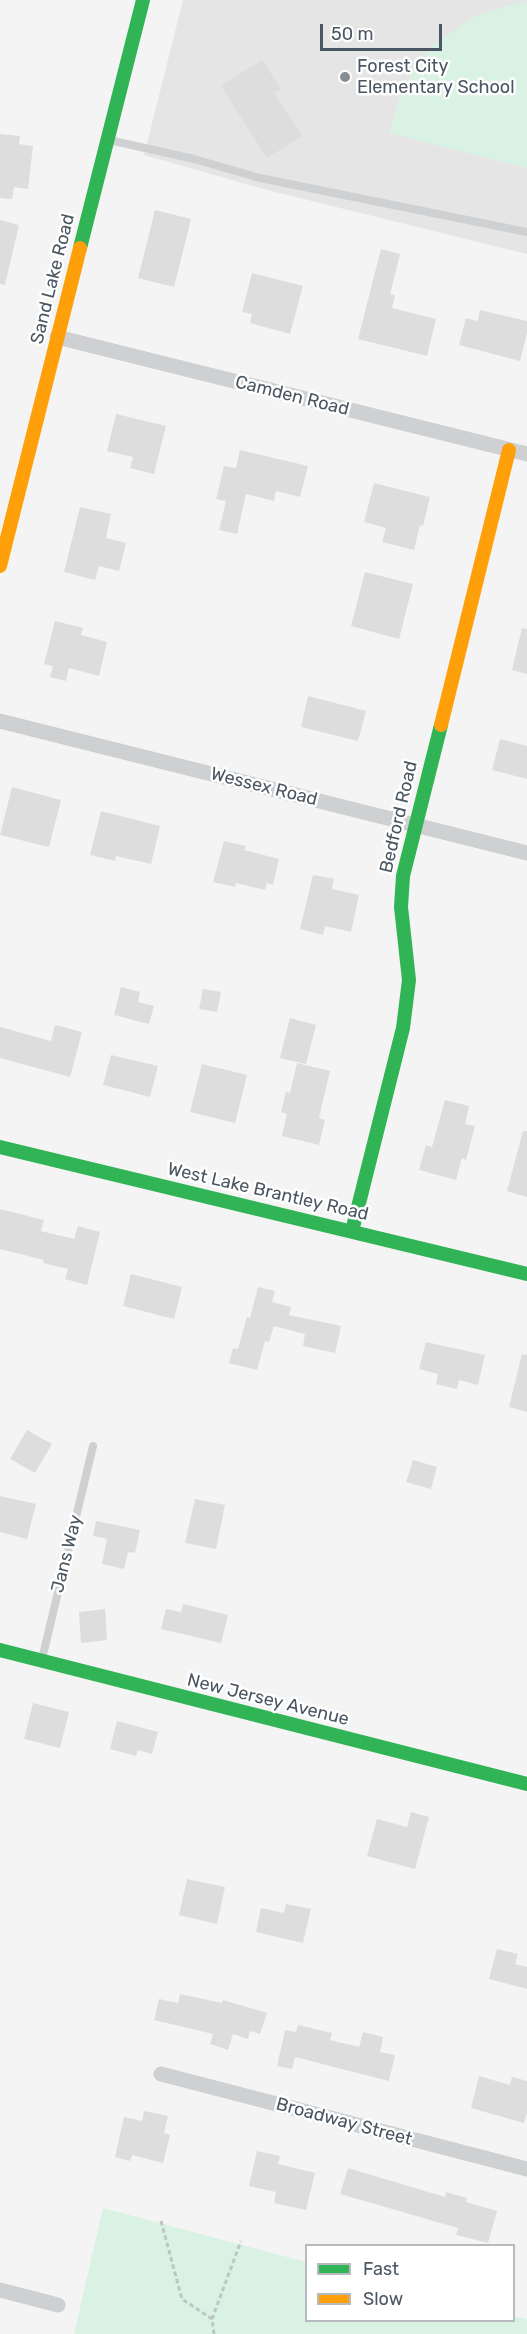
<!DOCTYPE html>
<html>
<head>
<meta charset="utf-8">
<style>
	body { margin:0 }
	#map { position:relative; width:527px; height:2334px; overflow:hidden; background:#f4f4f4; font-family:Rubik,sans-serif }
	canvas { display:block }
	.legend { position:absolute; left:305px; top:2244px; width:210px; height:78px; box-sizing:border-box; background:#fff; border:2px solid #b7bbc0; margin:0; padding:8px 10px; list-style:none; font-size:18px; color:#4a5661 }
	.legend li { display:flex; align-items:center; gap:12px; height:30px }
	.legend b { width:30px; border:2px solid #b7bbc0 }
	.scale { position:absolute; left:320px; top:24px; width:122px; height:27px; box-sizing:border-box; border:3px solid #4a5661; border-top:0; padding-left:8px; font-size:18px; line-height:21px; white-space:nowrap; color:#4a5661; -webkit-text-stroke:4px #fff; paint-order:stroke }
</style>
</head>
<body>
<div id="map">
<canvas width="527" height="2334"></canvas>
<ul class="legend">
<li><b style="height:8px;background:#30b455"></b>Fast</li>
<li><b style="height:8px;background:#ff9f0a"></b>Slow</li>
</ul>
<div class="scale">50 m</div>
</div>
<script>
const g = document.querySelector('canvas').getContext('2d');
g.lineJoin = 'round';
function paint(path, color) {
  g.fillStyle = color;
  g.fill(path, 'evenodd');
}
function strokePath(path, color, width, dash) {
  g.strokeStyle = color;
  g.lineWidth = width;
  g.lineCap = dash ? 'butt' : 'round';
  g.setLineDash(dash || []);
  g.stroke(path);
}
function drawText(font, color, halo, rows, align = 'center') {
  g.font = font + ' Rubik,sans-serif';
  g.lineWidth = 5;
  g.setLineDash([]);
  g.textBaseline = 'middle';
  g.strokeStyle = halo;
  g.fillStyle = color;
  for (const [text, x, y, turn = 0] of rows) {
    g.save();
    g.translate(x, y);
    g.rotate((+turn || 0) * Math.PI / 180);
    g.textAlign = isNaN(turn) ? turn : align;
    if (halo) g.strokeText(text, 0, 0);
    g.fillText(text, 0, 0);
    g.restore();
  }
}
paint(new Path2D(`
	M183,0H527V254L267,190L144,155Z`), '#e6e5e6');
paint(new Path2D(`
	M518,3H527V168L389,133L400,96L417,64L434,44L474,17Z
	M103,2208L306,2262V2320H514V2316L527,2319V2334H74Z`), '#d9f2e3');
paint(new Path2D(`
	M262,60L281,89L274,93L302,136L267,158L221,86Z
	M0,134L20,136L19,144L33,146L28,189L14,187L12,199L0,198Z
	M155,210L191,219L174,287L138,278Z
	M0,220L19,225L5,285L0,284Z
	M381,249L400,254L390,294L395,295L392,308L436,319L427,356L358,339Z
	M252,273L303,286L290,334L250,323L252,314L242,312Z
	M480,310L527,321V333L520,361L459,345L466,318L478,321Z
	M116,414L166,426L154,474L130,468L133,457L107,451Z
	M240,450L308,466L300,497L276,491L274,501L246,494L237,534L219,530L226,501L216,499L224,466L236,468Z
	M374,483L430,497L423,526L420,525L414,550L382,542L386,528L364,522Z
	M80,507L111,514L106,538L126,543L119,571L99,566L95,580L64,572Z
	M365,572L413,584L399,639L351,626Z
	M55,621L83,628L81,635L107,642L99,676L69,668L66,681L50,677L53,666L44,664Z
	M522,628L527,629V674L512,670Z
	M308,696L366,711L358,741L301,727Z
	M500,739L527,746V779L492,770Z
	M12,787L61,800L49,847L0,835Z
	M101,811L160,826L151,864L116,856L115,861L90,855Z
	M224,841L246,846L244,850L279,859L273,885L267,883L265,890L236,883L235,887L213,882Z
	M313,875L334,879L332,889L359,895L351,932L325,926L323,935L300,929Z
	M121,987L140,992L138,1002L154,1006L149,1024L114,1015Z
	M203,989L221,992L217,1012L199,1009Z
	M290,1018L316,1025L306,1064L280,1058Z
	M55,1025L82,1032L70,1077L0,1058V1027L51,1041Z
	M111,1055L158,1066L150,1097L103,1085Z
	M297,1063L330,1071L319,1118L325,1120L319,1145L282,1136L287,1114L281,1112L286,1092L290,1093Z
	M202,1064L247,1075L235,1123L190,1112Z
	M445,1100L469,1106L465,1124L475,1126L466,1160L462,1158L456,1180L419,1170L426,1145L432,1147Z
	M523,1131H527V1197L507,1191Z
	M0,1209L44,1220L41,1231L74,1239L78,1226L100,1232L87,1285L65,1279L68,1269L43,1263L44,1260L0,1249Z
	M131,1274L182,1287L174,1319L123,1306Z
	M258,1287L275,1291L272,1302L291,1307L289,1315L341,1326L335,1353L303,1346L305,1334L274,1326L269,1342L265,1341L257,1370L229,1363L233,1348L238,1349L247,1317L250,1318Z
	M426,1342L485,1355L478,1385L459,1380L457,1389L436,1384L438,1374L419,1369Z
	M522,1354L527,1355V1412L509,1407Z
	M27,1430L52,1444L35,1473L10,1459Z
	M413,1460L437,1467L431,1489L406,1482Z
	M0,1496L36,1504L27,1539L0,1532Z
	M195,1499L225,1505L216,1549L185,1543Z
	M96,1521L140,1530L135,1553L128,1552L124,1569L102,1564L107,1539L93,1536Z
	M183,1604L228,1615L221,1643L161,1629L166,1609L181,1612Z
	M105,1609L107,1640L81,1643L79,1612Z
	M33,1703L69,1712L60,1748L24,1739Z
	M117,1721L158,1732L152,1754L138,1750L136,1756L110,1749Z
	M411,1812L429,1817L415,1869L367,1856L377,1819L407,1827Z
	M187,1879L225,1887L217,1924L179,1915Z
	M286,1904L311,1909L303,1943L256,1932L261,1908L284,1913Z
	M497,1949L518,1954L515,1964L527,1967V1989L489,1979Z
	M180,1994L222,2003L223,2000L267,2013L260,2034L250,2031L248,2039L233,2034L228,2050L210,2044L213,2034L154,2020L159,1999L178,2003Z
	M298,2025L332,2033L330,2040L359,2047L363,2032L383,2037L380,2052L395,2055L389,2081L295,2057L292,2069L277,2066L285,2030L296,2032Z
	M479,2076L510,2085L512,2077L527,2081V2113L524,2123L471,2108Z
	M144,2111L168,2116L164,2133L170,2135L163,2163L132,2155L130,2161L115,2157L124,2117L142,2121Z
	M257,2151L280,2156L278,2164L315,2173L306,2210L274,2203L276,2192L249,2186Z
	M348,2168L445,2197L446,2192L467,2198L466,2202L497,2211L488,2243L456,2235L458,2228L340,2194Z`), '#ddddde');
strokePath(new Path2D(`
	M161,2221L182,2299L212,2319
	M214,2334L212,2319L241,2241`), '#bcc7c4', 3, [4.5, 3]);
strokePath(new Path2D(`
	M109,140L194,159L260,178L527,232
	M42,1659L93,1446`), '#ced0d2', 8);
strokePath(new Path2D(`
	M57,337L527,454
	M0,721L527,853
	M161,2074L527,2169
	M0,2290L58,2305`), '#ced0d2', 15);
strokePath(new Path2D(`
	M80,248L143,0
	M0,1147L527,1274
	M352,1231L403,1028L409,980L401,907L403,876L441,725
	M0,1650L527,1784`), '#30b455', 14);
strokePath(new Path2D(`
	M0,566L80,248
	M441,725L509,450`), '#ff9f0a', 14);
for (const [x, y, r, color] of [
	[345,77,6,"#868d94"]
]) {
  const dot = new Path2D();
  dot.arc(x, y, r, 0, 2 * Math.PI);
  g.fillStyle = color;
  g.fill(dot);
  strokePath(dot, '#fff', 2);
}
drawText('18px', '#4a5661', '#fff', [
	["Forest City",357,67],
	["Elementary School",357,88]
], 'left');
drawText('18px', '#4a5661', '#fff', [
	["Sand Lake Road",53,279,-76],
	["Camden Road",292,396,14],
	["Wessex Road",264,787,14],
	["Bedford Road",399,817,-77],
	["West Lake Brantley Road",268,1192,13],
	["Jans Way",67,1554,-76],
	["New Jersey Avenue",268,1700,14],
	["Broadway Street",344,2122,15]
]);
</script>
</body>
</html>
